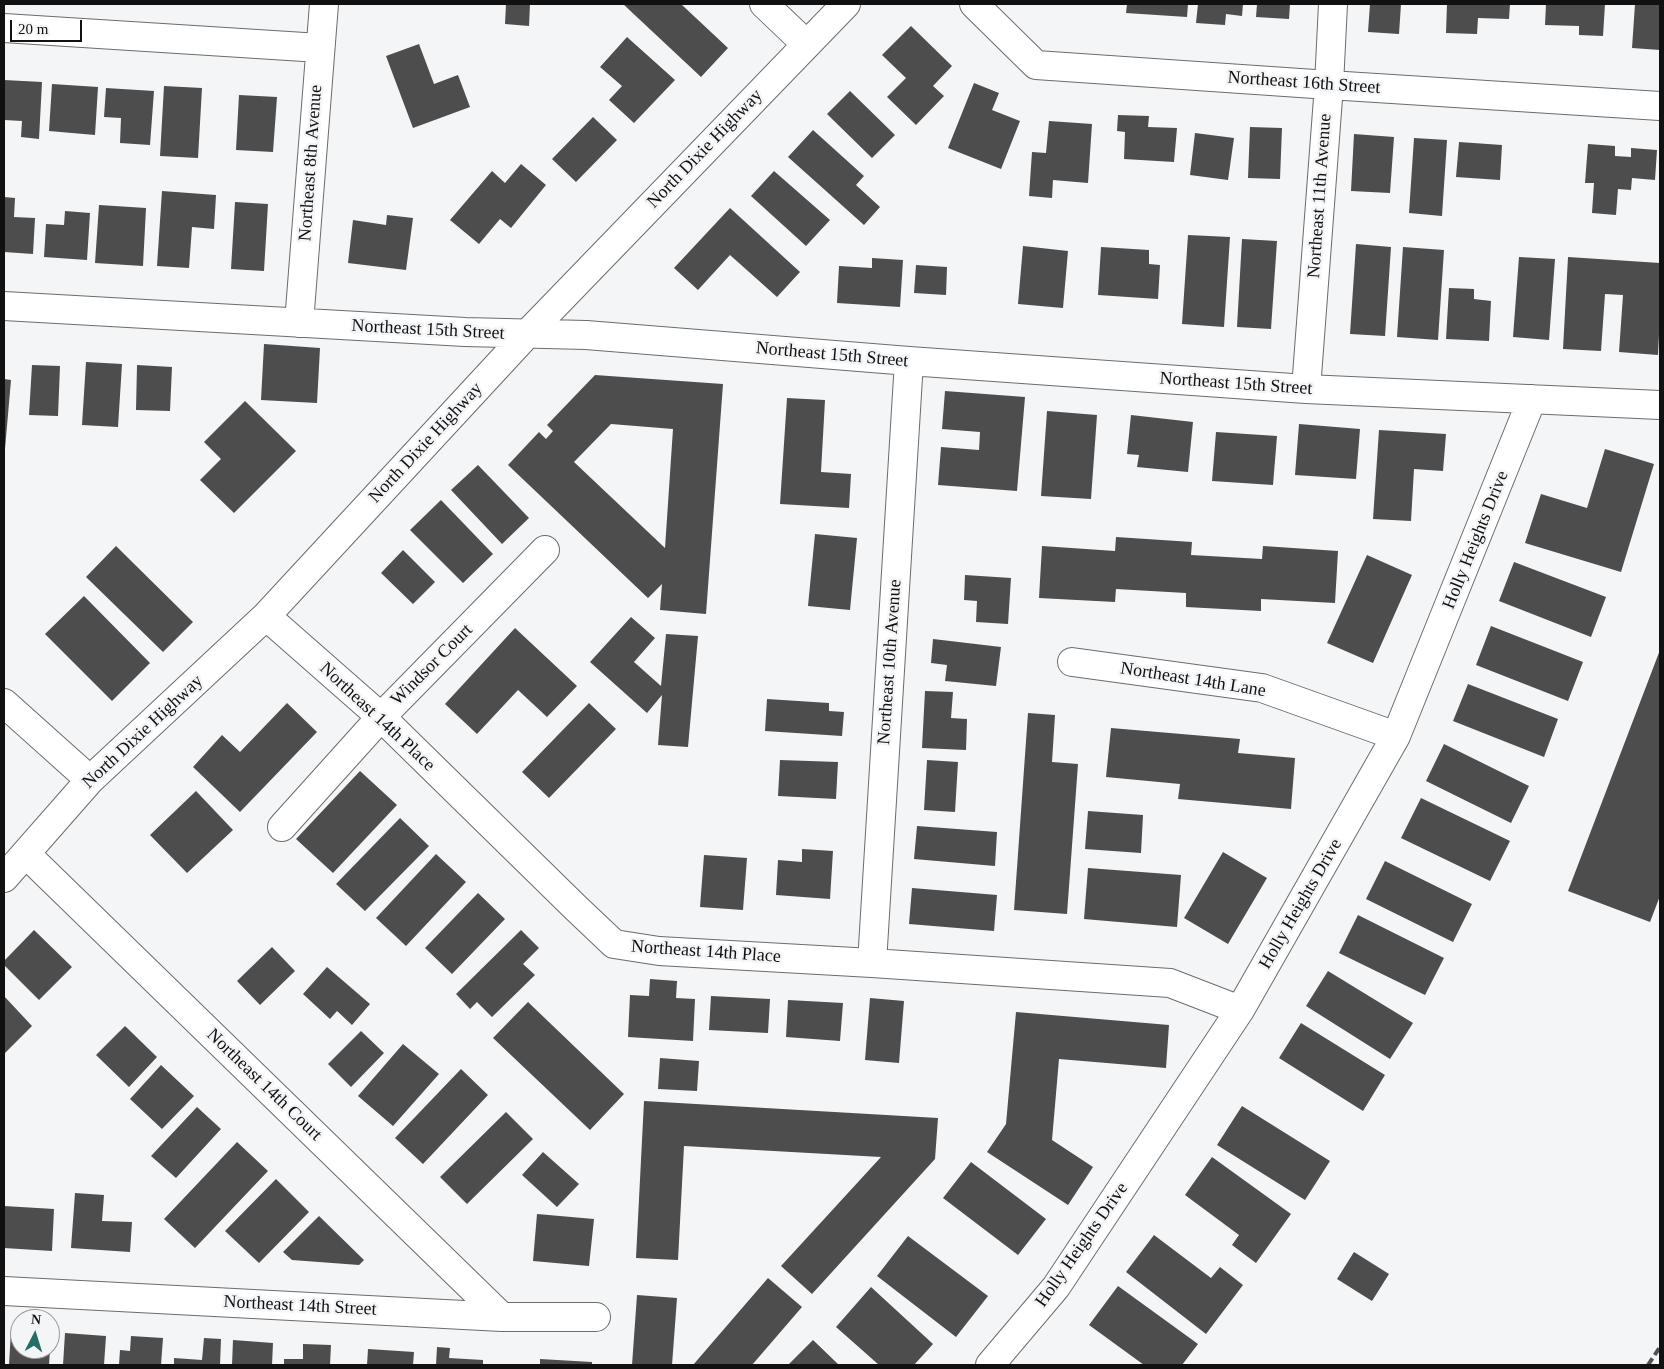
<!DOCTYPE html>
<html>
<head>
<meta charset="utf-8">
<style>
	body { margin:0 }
	#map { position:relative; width:1664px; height:1369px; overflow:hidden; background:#f4f5f7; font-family:"Times New Roman",serif }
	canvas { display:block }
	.frame { position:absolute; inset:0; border:5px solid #111112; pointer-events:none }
	.north { position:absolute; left:10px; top:1309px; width:50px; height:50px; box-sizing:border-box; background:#f4f5f7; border:1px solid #999a9b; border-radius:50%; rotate:5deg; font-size:14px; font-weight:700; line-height:20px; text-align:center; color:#111112 }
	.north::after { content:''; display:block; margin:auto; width:18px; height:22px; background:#256e68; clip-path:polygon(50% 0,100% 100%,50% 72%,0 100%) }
	.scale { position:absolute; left:10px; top:20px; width:72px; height:22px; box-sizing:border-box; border:2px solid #111112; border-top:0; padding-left:6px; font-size:15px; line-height:18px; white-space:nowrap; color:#111112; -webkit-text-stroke:4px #f4f5f7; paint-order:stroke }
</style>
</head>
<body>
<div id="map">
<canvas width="1664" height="1369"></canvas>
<div class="frame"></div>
<div class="north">N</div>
<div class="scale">20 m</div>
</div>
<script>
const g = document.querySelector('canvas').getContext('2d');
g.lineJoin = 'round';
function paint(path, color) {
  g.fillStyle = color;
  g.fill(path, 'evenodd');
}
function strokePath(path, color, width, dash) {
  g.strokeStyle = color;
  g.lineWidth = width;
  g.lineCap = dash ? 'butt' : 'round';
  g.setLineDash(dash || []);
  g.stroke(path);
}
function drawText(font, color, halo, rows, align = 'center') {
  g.font = font + ' "Times New Roman",serif';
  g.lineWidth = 5;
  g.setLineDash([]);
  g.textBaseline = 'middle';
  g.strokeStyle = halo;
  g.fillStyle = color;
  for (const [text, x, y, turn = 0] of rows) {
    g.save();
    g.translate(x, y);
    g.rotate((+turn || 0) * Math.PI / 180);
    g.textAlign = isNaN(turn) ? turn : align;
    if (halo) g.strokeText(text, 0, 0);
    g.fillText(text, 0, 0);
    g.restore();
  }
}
paint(new Path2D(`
	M506,4H530L529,26L505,24Z
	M623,4H681L728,48L701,77Z
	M1127,4H1188L1187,17L1126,13Z
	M1198,4H1243L1242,16L1226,14L1225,25L1196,23Z
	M1257,4H1290L1289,19L1256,17Z
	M1370,4H1401L1399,34L1368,32Z
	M1447,4H1510L1509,19L1478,18L1477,34L1446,33Z
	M1546,4H1605L1603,36L1579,35V26L1545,25Z
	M1635,4H1660V50L1632,48Z
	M911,26L952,66L933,86L944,96L916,125L887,97L906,78L882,55Z
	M627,37L675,80L634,123L609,100L622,86L600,67Z
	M419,44L434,84L458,75L470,107L413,128L386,56Z
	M4,80L42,82L39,139L21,137L22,121L4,120Z
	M974,83L999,93L992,110L1020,121L1001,169L948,148Z
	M52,84L98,87L95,135L49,131Z
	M164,86L202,88L198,158L160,156Z
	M106,88L154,91L150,145L120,143L121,118L104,117Z
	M850,91L895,135L872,158L827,114Z
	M239,95L277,97L273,152L236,150Z
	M1118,115L1149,116L1148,127L1177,128L1174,162L1124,159L1125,132L1117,131Z
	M593,117L617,140L576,182L552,159Z
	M1049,121L1092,124L1088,183L1053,180L1052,198L1029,196L1032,152L1046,153Z
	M1250,127L1282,128L1280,179L1248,178Z
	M813,130L864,176L856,185L880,207L864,225L788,157Z
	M1195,133L1234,138L1228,180L1190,175Z
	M1354,134L1394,137L1390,193L1351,191Z
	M1414,138L1447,140L1442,216L1409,213Z
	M1459,142L1502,145L1500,180L1456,177Z
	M1588,144L1615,146V156L1631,157V148L1657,150L1655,180L1632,178L1631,190L1618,189L1616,215L1592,213L1594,183H1585Z
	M521,164L546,185L511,228L500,219L479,244L450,220L492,171L505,183Z
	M774,171L830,220L806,246L751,196Z
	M162,191L216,195L214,229L192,227L189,268L157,266Z
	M4,197L15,198L14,217L35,218L33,254L4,252Z
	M235,202L268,204L264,271L231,269Z
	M99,205L146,208L143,266L95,263Z
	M730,208L800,272L777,297L730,255L698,290L674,268Z
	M65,211L90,213L87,260L44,257L46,224L64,225Z
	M387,215L413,218L406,270L348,263L353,220L386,225Z
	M1188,235L1230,237L1224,327L1182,324Z
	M1242,239L1277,241L1271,329L1237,327Z
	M1356,244L1391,247L1385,336L1350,334Z
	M1023,246L1068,251L1063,308L1018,304Z
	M1101,247L1149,250V264L1160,265L1158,299L1098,295Z
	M1403,247L1444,250L1438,340L1397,337Z
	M1519,257L1555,259L1549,340L1513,337Z
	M1568,257L1660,263V315L1658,355L1619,352L1623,295L1605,294L1601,351L1563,349Z
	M872,258L903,260L900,307L837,303L839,266L872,268Z
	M916,265L947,267L946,295L914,293Z
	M1449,288L1474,289V299L1491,301L1489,341L1446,339Z
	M264,344L320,348L317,403L261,400Z
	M86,362L122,364L118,427L82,425Z
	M32,365L60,366L58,416L29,415Z
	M137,365L172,367L170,411L136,410Z
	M595,375L723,384L706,614L660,610L662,584L648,598L508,465L539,432L546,439L553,431L547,425ZM611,424L673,429L665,548L574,462Z
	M4,379L11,380L5,449H4Z
	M945,391L1025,397L1017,491L938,485L941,447L979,450L980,432L942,429Z
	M787,398L825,400L821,472L851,474L849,508L780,504Z
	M245,401L296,451L234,513L200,480L221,459L204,442Z
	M1047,411L1097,415L1091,499L1041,496Z
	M1131,415L1193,422L1188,472L1137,467L1139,455L1127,454Z
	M1299,424L1360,429L1356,479L1295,475Z
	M1379,430L1446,434L1443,471L1414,469L1411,521L1373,519Z
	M1216,432L1277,436L1273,485L1212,481Z
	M1605,449L1654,464L1621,572L1525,543L1541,494L1587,508Z
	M478,465L529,518L502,544L451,490Z
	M441,500L493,554L463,583L410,530Z
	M815,534L857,538L850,610L808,606Z
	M1116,537L1192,542L1191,555L1262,559L1263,546L1338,551L1335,603L1261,599V611L1186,607V593L1116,589L1115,602L1039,598L1042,546L1115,551Z
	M116,546L193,622L163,652L86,577Z
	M403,550L435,582L413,604L381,573Z
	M1367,555L1412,575L1373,663L1327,643Z
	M1514,562L1606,597L1591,637L1499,601Z
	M965,575L1011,578L1008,624L976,622L977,601L964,600Z
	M84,596L150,663L112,701L45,634Z
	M631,617L655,638L634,662L661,686L666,634L698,636L688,747L658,745L662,695L647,713L590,662Z
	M1491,626L1583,662L1568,701L1476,665Z
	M515,628L577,686L547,717L518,690L477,734L445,704Z
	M933,639L1001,647L996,686L945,681L947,665L931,663Z
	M1660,650V896L1650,922L1568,891Z
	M1468,684L1558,719L1544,757L1453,721Z
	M925,691L953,692L951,718L967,719L966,750L922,748Z
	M767,699L829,703V711L844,712L842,736L765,731Z
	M287,703L317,732L240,812L193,767L222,735L240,752Z
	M589,703L616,729L549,798L522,772Z
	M1028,713L1055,715L1052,762L1078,764L1067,914L1014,910Z
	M1111,728L1240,739L1238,753L1295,758L1291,809L1178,799L1180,784L1106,777Z
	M1444,744L1529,786L1511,823L1426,781Z
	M780,760L838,762L836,799L778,796Z
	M927,760L958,762L955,812L924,810Z
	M360,771L397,805L333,873L296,839Z
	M196,791L233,830L187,873L150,835Z
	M1421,798L1510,841L1490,881L1401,838Z
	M1088,811L1143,815L1141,853L1085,849Z
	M400,818L429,846L365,911L336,884Z
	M917,826L997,832L995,866L914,859Z
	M802,849L833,851L830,899L776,895L778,860L802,862Z
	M1223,852L1267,878L1228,944L1184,918Z
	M436,854L466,882L406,946L376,918Z
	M704,855L747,858L743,910L700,907Z
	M1385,861L1472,904L1453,942L1366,899Z
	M1088,868L1181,875L1177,927L1084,919Z
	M912,888L997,895L994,931L909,924Z
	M478,893L505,919L452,974L425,948Z
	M1358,915L1444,958L1425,995L1339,953Z
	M34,930L72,967L39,1000L4,965V961Z
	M521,930L539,948L523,964L535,975L492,1017L477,1002L470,1009L456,994Z
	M272,947L295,971L260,1005L237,981Z
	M327,967L370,1004L352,1025L337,1011L330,1019L303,994Z
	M1328,971L1413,1023L1390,1059L1306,1006Z
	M650,979L677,981L676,998L695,999L693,1041L628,1037L630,995L649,996Z
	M4,996L32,1026L4,1054Z
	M711,996L770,999L768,1033L709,1030Z
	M870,998L904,1001L899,1063L865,1060Z
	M788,1000L843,1003L840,1041L786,1037Z
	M528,1002L624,1094L590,1130L493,1038Z
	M1016,1012L1169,1025L1166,1068L1059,1059L1052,1140L1093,1167L1068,1205L987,1152L1006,1124Z
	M1301,1023L1385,1075L1363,1111L1279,1058Z
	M125,1026L157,1057L129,1087L96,1055Z
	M361,1031L384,1053L351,1087L328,1064Z
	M403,1044L439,1074L393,1126L358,1096Z
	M660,1058L699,1061L697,1091L658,1089Z
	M161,1065L194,1096L162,1129L130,1099Z
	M461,1069L488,1095L423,1164L395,1138Z
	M644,1101L938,1118L935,1159L812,1294L781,1266L881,1157L684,1146L678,1260L636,1258Z
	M1242,1106L1330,1161L1305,1200L1217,1145Z
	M197,1107L221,1129L176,1178L151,1156Z
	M506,1112L533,1139L467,1204L440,1177Z
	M237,1142L268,1171L195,1248L164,1219Z
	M543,1152L579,1184L557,1207L522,1175Z
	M1212,1157L1291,1214L1256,1263L1232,1245L1239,1235L1185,1195Z
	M971,1162L1046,1219L1018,1255L943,1198Z
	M276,1179L309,1212L259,1263L225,1231Z
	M75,1193L104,1195L102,1221L132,1222L130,1252L71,1248Z
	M4,1206L54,1209L52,1251L4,1248Z
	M537,1214L594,1219L589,1266L533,1261Z
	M319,1216L364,1260L359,1265L292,1260L283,1252Z
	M1154,1235L1211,1278L1220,1267L1243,1285L1206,1334L1126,1272Z
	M908,1236L988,1296L956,1337L877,1276Z
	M1354,1252L1389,1274L1372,1301L1337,1279Z
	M768,1278L802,1307L752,1365H693Z
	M1118,1286L1198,1344L1182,1365H1144L1089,1325Z
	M871,1287L933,1344L914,1365H879L836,1327Z
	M637,1295L677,1298L672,1365H632Z
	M11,1330L20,1331V1349H50L49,1365H9Z
	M65,1333L106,1336L104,1365H63Z
	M131,1336L163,1338L161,1365H119L120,1350L130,1351Z
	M204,1338L221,1339L220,1365H174V1358L202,1360Z
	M233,1340L273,1343L272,1365H232Z
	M813,1340L839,1365H788Z
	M303,1344L331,1345L330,1365H284V1359H303Z
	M437,1347L450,1348L449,1358L483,1360V1365H436Z
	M368,1349L414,1352L413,1365H367Z
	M540,1359L592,1362V1365H540Z`), '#4d4d4e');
const minor = new Path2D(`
	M764,4L806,44
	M974,4L1036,65L1329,85L1660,106
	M4,28L320,48
	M4,306L465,332L586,335L909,361L1306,389L1660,405
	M299,323L324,4
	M1306,389L1329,85L1333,4
	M266,616L381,717L576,908L614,944L659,951L872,963L1170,983L1240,1010
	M1072,662L1262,688L1396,736
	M4,703L90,780
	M282,827L381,717L545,550
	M26,854L502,1317
	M4,878L90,780L266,616L527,334L846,4
	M872,963L909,361
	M4,1291L502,1317H596
	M990,1365L1056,1287L1240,1010L1396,736L1532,399`);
strokePath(minor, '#6b6c6d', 30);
strokePath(minor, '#fff', 28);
strokePath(new Path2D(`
	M1648,1365L1660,1347`), '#515253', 4, [8, 4]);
drawText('18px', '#111112', '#f4f5f7', [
	["Northeast 16th Street",1304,83,4],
	["North Dixie Highway",705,149,-46],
	["Northeast 8th Avenue",311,163,-86],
	["Northeast 11th Avenue",1320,196,-86],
	["Northeast 15th Street",428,330,3],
	["Northeast 15th Street",832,355,5],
	["Northeast 15th Street",1236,384,4],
	["North Dixie Highway",426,443,-47],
	["Holly Heights Drive",1476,540,-68],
	["Northeast 10th Avenue",890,662,-86],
	["Windsor Court",432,665,-45],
	["Northeast 14th Lane",1193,680,9],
	["Northeast 14th Place",377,717,43],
	["North Dixie Highway",143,732,-43],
	["Holly Heights Drive",1301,904,-60],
	["Northeast 14th Place",706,952,4],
	["Northeast 14th Court",264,1085,44],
	["Holly Heights Drive",1082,1245,-55],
	["Northeast 14th Street",300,1306,3]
]);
</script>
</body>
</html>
